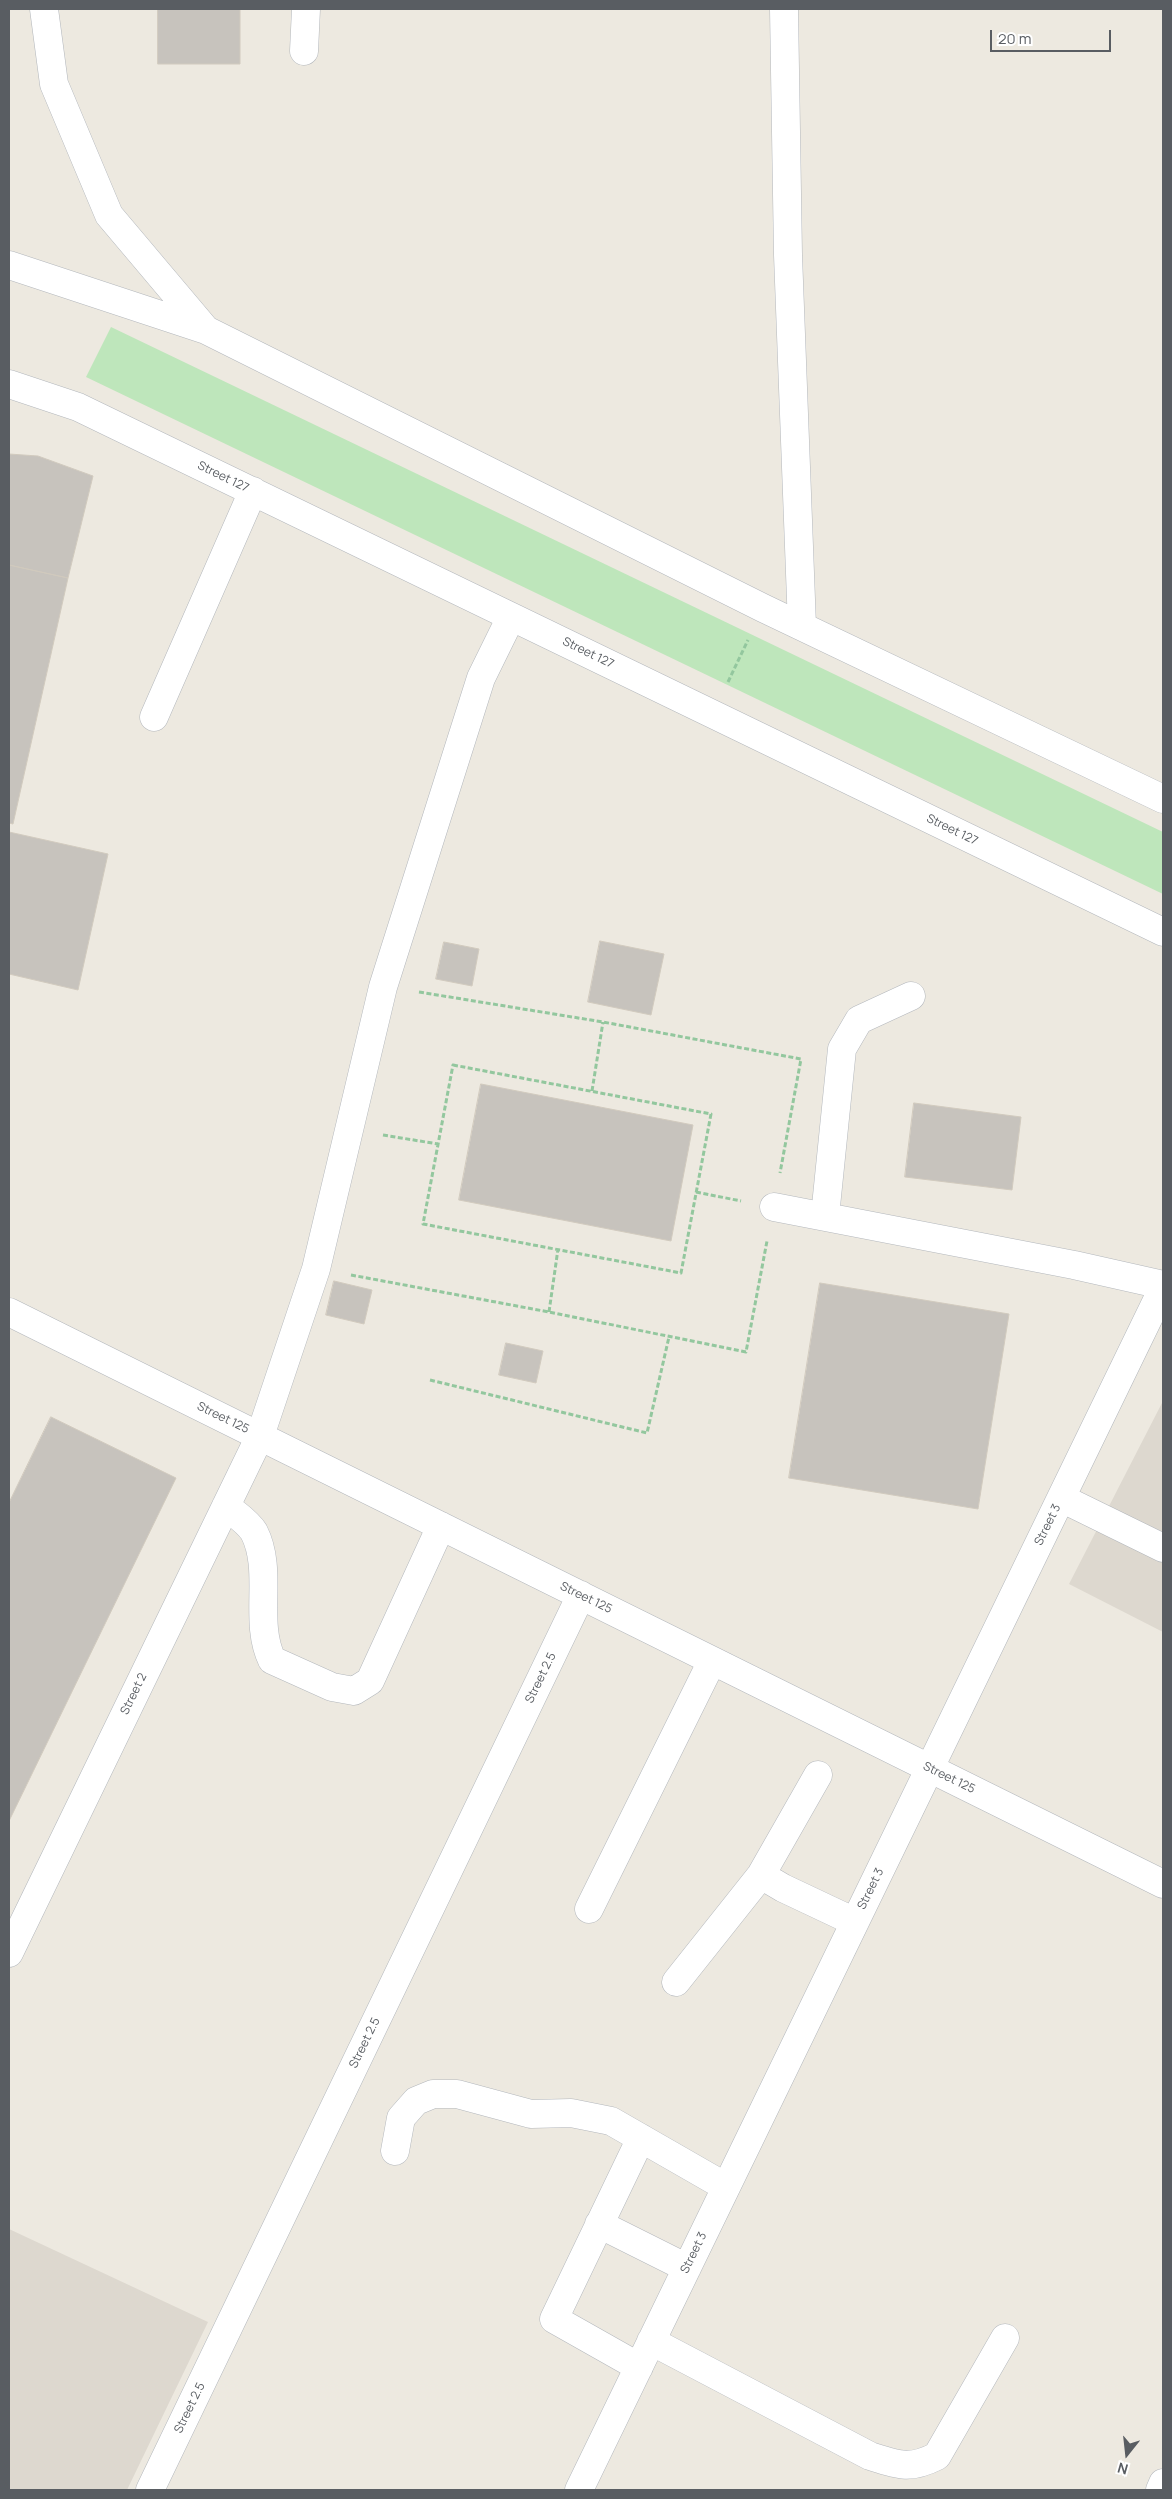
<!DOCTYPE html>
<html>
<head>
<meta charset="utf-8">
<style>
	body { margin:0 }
	#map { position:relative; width:1172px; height:2499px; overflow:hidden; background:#ede9e0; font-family:Manrope,sans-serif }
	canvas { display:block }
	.frame { position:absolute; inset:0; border:10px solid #595d62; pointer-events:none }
	.north { position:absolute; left:1102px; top:2429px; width:50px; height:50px; -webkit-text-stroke:4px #fff; paint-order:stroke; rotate:196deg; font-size:14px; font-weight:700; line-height:20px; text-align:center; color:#595d62 }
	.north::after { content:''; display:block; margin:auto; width:18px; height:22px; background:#595d62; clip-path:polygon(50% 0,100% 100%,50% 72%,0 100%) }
	.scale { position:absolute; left:990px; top:30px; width:121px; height:22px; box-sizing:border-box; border:2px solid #595d62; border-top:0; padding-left:6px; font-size:15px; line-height:18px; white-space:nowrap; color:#595d62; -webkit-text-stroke:4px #fff; paint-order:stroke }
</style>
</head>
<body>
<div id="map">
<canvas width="1172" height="2499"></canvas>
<div class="frame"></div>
<div class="north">N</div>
<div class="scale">20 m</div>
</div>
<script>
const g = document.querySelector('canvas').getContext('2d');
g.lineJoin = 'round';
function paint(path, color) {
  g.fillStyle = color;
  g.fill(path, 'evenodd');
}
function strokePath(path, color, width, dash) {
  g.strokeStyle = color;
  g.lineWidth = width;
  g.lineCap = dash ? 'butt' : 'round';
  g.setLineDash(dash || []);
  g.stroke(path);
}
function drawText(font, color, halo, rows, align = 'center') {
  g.font = font + ' Manrope,sans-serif';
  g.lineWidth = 5;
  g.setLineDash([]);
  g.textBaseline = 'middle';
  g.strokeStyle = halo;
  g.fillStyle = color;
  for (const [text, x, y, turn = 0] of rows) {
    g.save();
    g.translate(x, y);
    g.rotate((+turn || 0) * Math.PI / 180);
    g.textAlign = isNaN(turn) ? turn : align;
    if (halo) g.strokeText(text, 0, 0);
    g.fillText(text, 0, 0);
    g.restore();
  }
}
paint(new Path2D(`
	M1163,1401V1632L1069,1584Z
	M9,2229L208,2322L127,2490H9Z`), '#ddd8cf');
paint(new Path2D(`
	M111,327L1163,832V894L86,377Z`), '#bee6bb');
const building = new Path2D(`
	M158,9H240V64H158Z
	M9,454L38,456L93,476L68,578L9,565Z
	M9,565L68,578L13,824L9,823Z
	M9,832L108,854L78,990L9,974Z
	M600,941L664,954L651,1015L588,1002Z
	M444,942L479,949L472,986L436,979Z
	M481,1084L693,1125L671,1241L459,1200Z
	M914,1103L1021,1117L1012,1190L905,1177Z
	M334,1281L372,1290L364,1324L326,1315Z
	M820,1283L1009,1314L978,1509L789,1478Z
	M506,1343L543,1351L536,1383L499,1375Z
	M51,1417L176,1478L9,1821V1503Z`);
paint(building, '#c7c3bd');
strokePath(building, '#d1cabe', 1);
const minor = new Path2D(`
	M44,9L54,84L109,215L206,330
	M784,9L788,255L802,626
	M304,51L306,9
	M9,265L206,330L763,608L1163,799
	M9,384L78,407L1163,932
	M154,717L253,491
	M774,1207L1074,1265L1163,1285
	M825,1216L842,1049L859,1020L911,996
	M9,1312L1163,1884
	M1061,1498L1163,1548
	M226,1506C234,1513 248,1522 254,1532C274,1571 253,1621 272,1660L332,1687L354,1691L370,1681L441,1526
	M761,1875L818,1775
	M589,1909L712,1661
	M9,1953L260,1436L316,1269L383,987L481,678L511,617
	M676,1982L761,1875L783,1888L855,1922
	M395,2151L401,2118L416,2101L433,2094H457L531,2114L571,2113L611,2121L726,2187
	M599,2224L687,2268
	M651,2341L870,2456C898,2465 910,2470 937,2456L1005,2338
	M639,2367L554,2319L641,2138
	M150,2490L581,1595
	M579,2490L1163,1288
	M1160,2490L1163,2483`);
strokePath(minor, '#b3b7bc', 29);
strokePath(new Path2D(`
	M728,682L748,640
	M419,992L603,1022L801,1059L780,1173
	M453,1065L711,1114L681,1273L423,1224Z
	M592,1091L603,1022
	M383,1135L438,1144
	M696,1192L741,1201
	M351,1275L549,1312L746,1352L767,1241
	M549,1312L558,1249
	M430,1380L647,1433L669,1337`), '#93c79e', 3, [5, 2.5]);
strokePath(minor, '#fff', 28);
drawText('12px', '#595d62', '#fff', [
	["Street 127",223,477,26],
	["Street 127",588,653,26],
	["Street 127",952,830,26],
	["Street 125",223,1418,26],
	["Street 3",1048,1525,-64],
	["Street 125",586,1598,26],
	["Street 2.5",541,1678,-64],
	["Street 2",134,1694,-64],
	["Street 125",949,1778,26],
	["Street 3",871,1889,-64],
	["Street 2.5",365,2043,-64],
	["Street 3",694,2253,-64],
	["Street 2.5",190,2408,-64]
]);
</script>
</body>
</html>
